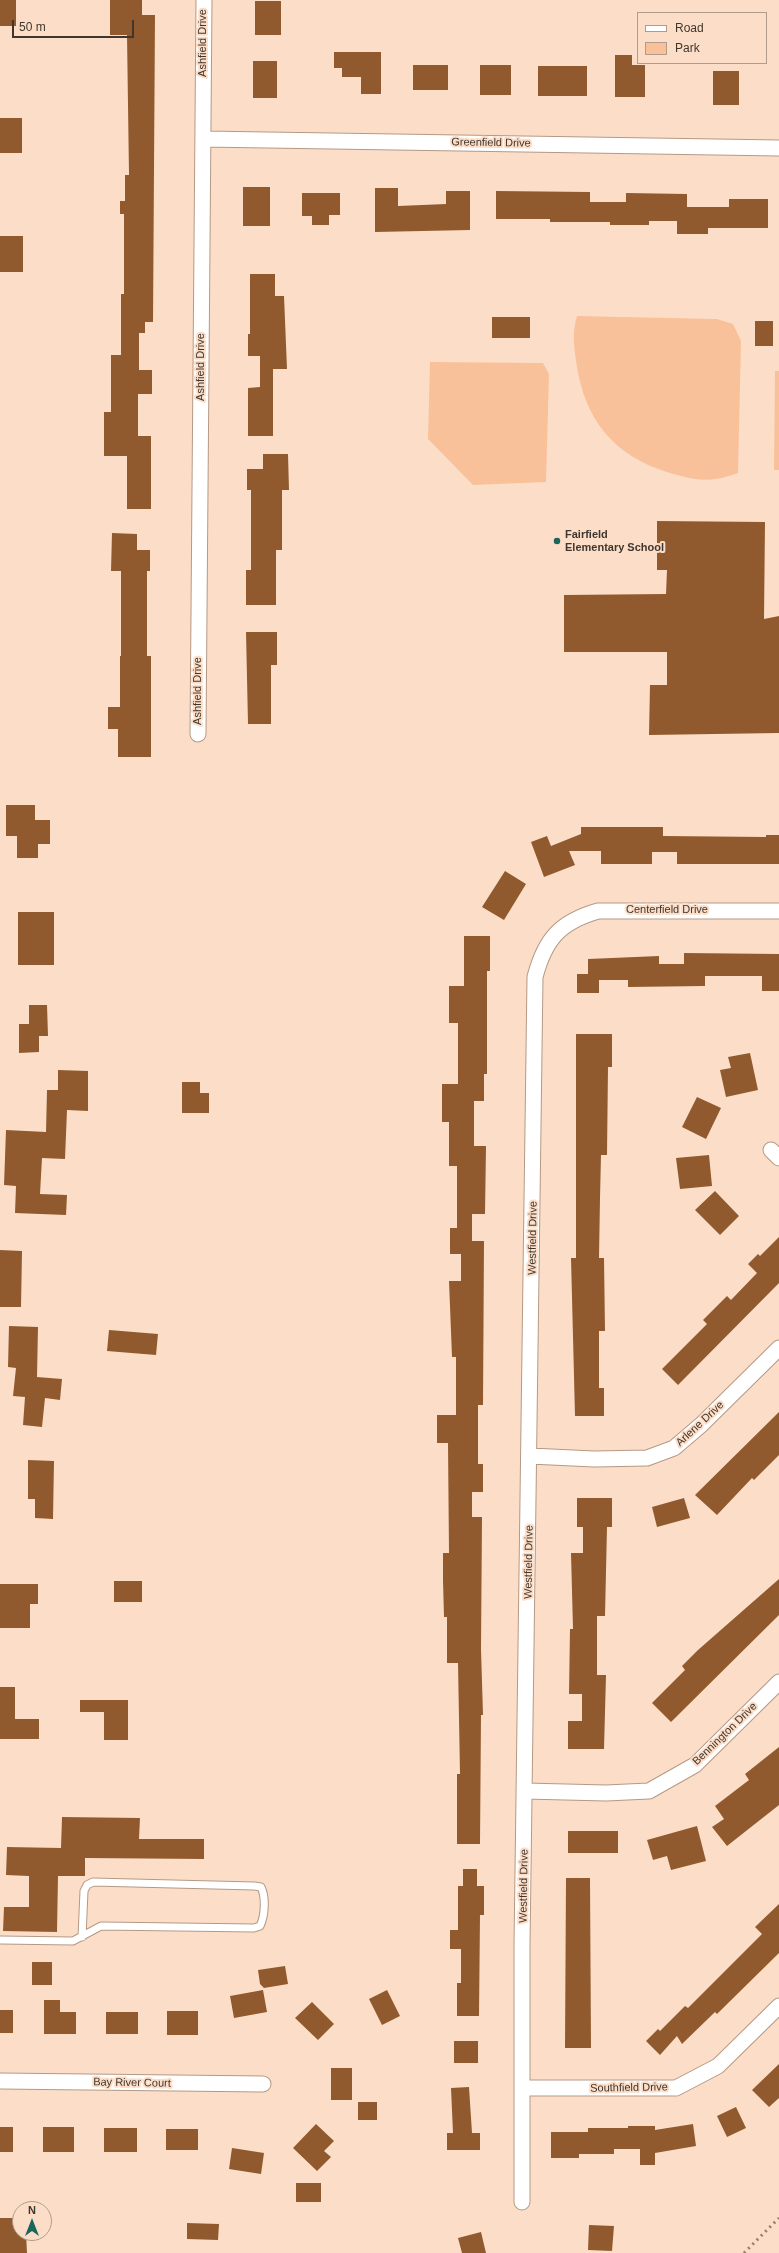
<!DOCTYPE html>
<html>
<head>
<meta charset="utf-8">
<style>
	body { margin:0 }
	#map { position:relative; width:779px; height:2253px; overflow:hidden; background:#fcdec8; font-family:Helvetica,sans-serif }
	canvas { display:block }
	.legend { position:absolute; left:637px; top:12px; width:130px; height:52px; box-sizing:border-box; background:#fcdec8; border:1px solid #b19b8a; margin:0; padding:5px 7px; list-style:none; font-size:12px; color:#41362d }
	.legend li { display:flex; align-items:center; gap:8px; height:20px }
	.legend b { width:20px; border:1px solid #b19b8a }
	.north { position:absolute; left:12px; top:2201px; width:40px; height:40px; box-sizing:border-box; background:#fcdec8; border:1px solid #b19b8a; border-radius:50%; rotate:0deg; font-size:11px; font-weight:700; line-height:16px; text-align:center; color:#41362d }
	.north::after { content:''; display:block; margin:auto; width:14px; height:18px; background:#1b655c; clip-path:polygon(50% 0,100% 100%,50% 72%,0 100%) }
	.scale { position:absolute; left:12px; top:20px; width:122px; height:18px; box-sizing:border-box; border:2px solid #41362d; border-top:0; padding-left:5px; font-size:12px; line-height:14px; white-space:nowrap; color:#41362d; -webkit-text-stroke:3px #fcdec8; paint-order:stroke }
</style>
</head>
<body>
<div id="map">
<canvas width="779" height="2253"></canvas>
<ul class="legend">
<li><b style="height:5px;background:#fff"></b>Road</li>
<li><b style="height:11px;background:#f9c199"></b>Park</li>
</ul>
<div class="north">N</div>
<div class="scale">50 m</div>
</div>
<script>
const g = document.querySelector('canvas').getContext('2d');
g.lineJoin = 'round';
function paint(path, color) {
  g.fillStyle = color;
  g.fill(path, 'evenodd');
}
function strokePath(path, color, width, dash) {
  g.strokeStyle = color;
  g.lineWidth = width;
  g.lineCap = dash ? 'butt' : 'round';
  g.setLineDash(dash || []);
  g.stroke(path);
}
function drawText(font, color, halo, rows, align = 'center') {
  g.font = font + ' Helvetica,sans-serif';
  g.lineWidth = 4;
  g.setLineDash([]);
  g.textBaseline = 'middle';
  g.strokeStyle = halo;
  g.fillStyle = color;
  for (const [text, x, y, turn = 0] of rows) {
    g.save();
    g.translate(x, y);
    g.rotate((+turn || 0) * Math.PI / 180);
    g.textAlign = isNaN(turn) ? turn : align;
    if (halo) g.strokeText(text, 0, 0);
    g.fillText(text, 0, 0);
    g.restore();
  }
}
paint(new Path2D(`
	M577,316L717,319L733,324L741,341L738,473C709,483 698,481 670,473C613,456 584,419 576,361C574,345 572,332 577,316Z
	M430,362L543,363L549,374L546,482L473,485L428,439Z
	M775,371H779V470H774Z`), '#f9c199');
paint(new Path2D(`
	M0,0H16V26H0Z
	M110,0H142V15H155L153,322H145V333H139V370H152V394H138V436H151V509H127V456H104V412H111V355H121V294H124V214H120V201H125V175H129L127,35H110Z
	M255,1H281V35H255Z
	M334,52H381V94H361V77H342V68H334Z
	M615,55H632V65H645V97H615Z
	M253,61H277V98H253Z
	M413,65H448V90H413Z
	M480,65H511V95H480Z
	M538,66H587V96H538Z
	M713,71H739V105H713Z
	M0,118H22V153H0Z
	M243,187H270V226H243Z
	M375,188H398V206L446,204V191H470V230L375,232Z
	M496,191L590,192V202H626V193L687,194V207H729V199H768V228H708V234H677V221H649V225H610V222H550V219H496Z
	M302,193H340V215H329V225H312V216H302Z
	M0,236H23V272H0Z
	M250,274H275V296H284L287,369H273V436H248V388L260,387V356H248V334H250Z
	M492,317H530V338H492Z
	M755,321H773V346H755Z
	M263,454H288L289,490H282V550H276V605H246V570H251V490H247V469H263Z
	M657,521L765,522L764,619L779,616V733L649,735L650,685H667V652H564V595L666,594L667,570H657Z
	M112,533L137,534V550H150V571H147V656H151V757H118V729H108V707H120V656H121V571H111Z
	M246,632H277V665H271V724H248Z
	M6,805H35V820H50V844H38V858H17V836H6Z
	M581,827H663V836L766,837V835H779V864H677V852H652V864H601V851H569L575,865L544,877L531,842L547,836L551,846L581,834Z
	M505,871L526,884L504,920L482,907Z
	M18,912H54V965H18Z
	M464,936H490V971H487V1074H484V1101H474V1146H486L485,1214H472V1241H484L483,1405H478V1464H483V1492H472V1517H482L481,1649L483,1715H481L480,1844H457V1774H460L458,1663H447V1617H444L443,1581V1553H449L448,1443H437V1415H456V1357H452L449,1281H461V1254H450V1228H457V1166H449V1122H442V1084H458V1023H449V986H464Z
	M684,953L779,954V991H762V976H705V986L628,987V980H599V993H577V974H588V959L659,956V964H684Z
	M29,1005H47L48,1036H39V1052L19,1053V1024H29Z
	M576,1034H612V1067H608L607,1155H601L600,1198L599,1258H604L605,1331H599V1388H604V1416H575L571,1258H576Z
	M750,1053L758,1090L726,1097L720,1070L731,1068L728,1057Z
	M58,1070L88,1071V1111L67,1110L65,1159L42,1158L40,1194L67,1195L66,1215L15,1213L16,1186L4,1185L6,1130L46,1132L47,1090H58Z
	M182,1082H200V1093H209V1113H182Z
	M697,1097L721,1108L706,1139L682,1127Z
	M709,1155L712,1186L680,1189L676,1158Z
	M715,1191L739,1216L720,1235L695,1210Z
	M779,1237V1283L678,1385L662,1369L707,1324L703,1320L727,1296L731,1300L757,1273L748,1264L758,1254L760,1256Z
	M0,1250L22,1251L21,1307H0Z
	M9,1326L38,1327L37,1377L62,1379L60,1400L45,1398L42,1427L23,1425L25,1397L13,1396L16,1368L8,1367Z
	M109,1330L158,1334L156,1355L107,1351Z
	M779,1412V1455L754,1480L752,1478L717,1515L695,1495Z
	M28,1460L54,1461L53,1519L35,1518V1499H28Z
	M577,1498H612V1527H607L605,1616H597V1675H606L604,1749H568V1721H582V1694H569L570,1629H573L571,1553H583V1527H577Z
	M684,1498L690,1518L657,1527L652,1507Z
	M779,1579V1615L671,1722L652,1703L685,1670L682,1666L698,1650Z
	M114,1581H142V1602H114Z
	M0,1584H38V1604H30V1628H0Z
	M0,1687H15V1719H39V1739H0Z
	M80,1700H128V1740H104V1712H80Z
	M779,1747V1805L727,1846L712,1827L724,1819L715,1806L749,1780L745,1774Z
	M62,1817L140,1818L139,1839H204V1859L85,1858V1876H58L57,1932L3,1931L4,1907H29V1876L6,1875L7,1847L61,1848Z
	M697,1826L706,1861L671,1870L667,1856L653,1860L647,1840Z
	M568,1831H618V1853H568Z
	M463,1869H477V1886H484V1915H480L479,2016H457V1983H461V1949H450V1930H458V1886H463Z
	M566,1878H590L591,2048H565Z
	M779,1904V1953L717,2014L715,2012L682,2044L677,2036L660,2055L646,2041L658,2029L660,2031L685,2006L688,2008L762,1934L755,1927Z
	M32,1962H52V1985H32Z
	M285,1966L288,1984L264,1988L260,1984L258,1970Z
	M263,1990L267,2012L234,2018L230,1996Z
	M387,1990L400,2016L382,2025L369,1999Z
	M44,2000H60V2012H76V2034H44Z
	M312,2002L334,2024L318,2040L295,2018Z
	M0,2010H13V2033H0Z
	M167,2011H198V2035H167Z
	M106,2012H138V2034H106Z
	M454,2041H478V2063H454Z
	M779,2064V2098L769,2107L752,2090Z
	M331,2068H352V2100H331Z
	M469,2087L472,2133H480V2150H447V2133H453L451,2088Z
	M358,2102H377V2120H358Z
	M736,2107L746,2128L727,2137L717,2116Z
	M316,2124L334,2141L324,2151L331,2157L317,2171L293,2148Z
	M693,2124L696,2146L655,2153V2165H640V2149H614V2154H579V2158H551V2132H588V2128H628V2126H655V2130Z
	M0,2127H13V2152H0Z
	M43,2127H74V2152H43Z
	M104,2128H137V2152H104Z
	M166,2129H198V2150H166Z
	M232,2148L264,2153L261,2174L229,2169Z
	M296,2183H321V2202H296Z
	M0,2218H14V2228H20V2233H26L27,2253H0Z
	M187,2223L219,2224L218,2240L187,2239Z
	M589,2225L614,2226L612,2251L588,2250Z
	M481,2232L486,2253H462L458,2238Z`), '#905a2e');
const lane = new Path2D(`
	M0,1940L73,1941L101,1926L254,1928L260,1926C265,1916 266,1897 261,1887L254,1886L93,1882L87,1885L84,1891L82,1937`);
const street = new Path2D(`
	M203,139L779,148
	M198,734L204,0
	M771,1150L779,1158
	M530,1456L594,1459L647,1458L674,1448L701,1425L779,1348
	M525,1791L606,1793L649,1791L695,1765L779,1682
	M0,2081L263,2084
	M522,2088H676L718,2066L779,2006
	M522,2202V1945L535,977C545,939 560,922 598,911H779`);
strokePath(lane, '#b59985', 9);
strokePath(street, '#b59985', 17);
strokePath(lane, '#fff', 7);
strokePath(street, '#fff', 15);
strokePath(new Path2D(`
	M744,2253L779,2218`), '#917e6f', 3, [2, 4]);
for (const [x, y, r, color] of [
	[557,541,4,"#1b655c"]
]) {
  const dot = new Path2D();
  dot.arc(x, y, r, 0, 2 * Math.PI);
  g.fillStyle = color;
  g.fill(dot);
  strokePath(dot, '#fcdec8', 1.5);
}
drawText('11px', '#41362d', '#fcdec8', [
	["Ashfield Drive",203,43,-90],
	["Greenfield Drive",491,143,1],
	["Ashfield Drive",201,367,-90],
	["Ashfield Drive",198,691,-90],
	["Centerfield Drive",667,910],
	["Westfield Drive",533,1238,-89],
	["Arlene Drive",700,1424,-43],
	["Westfield Drive",529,1562,-89],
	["Bennington Drive",725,1734,-44],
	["Westfield Drive",524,1886,-89],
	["Bay River Court",132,2083,1],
	["Southfield Drive",629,2088,-1]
]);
drawText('bold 11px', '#41362d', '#fcdec8', [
	["Fairfield",565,535],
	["Elementary School",565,548]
], 'left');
</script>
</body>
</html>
